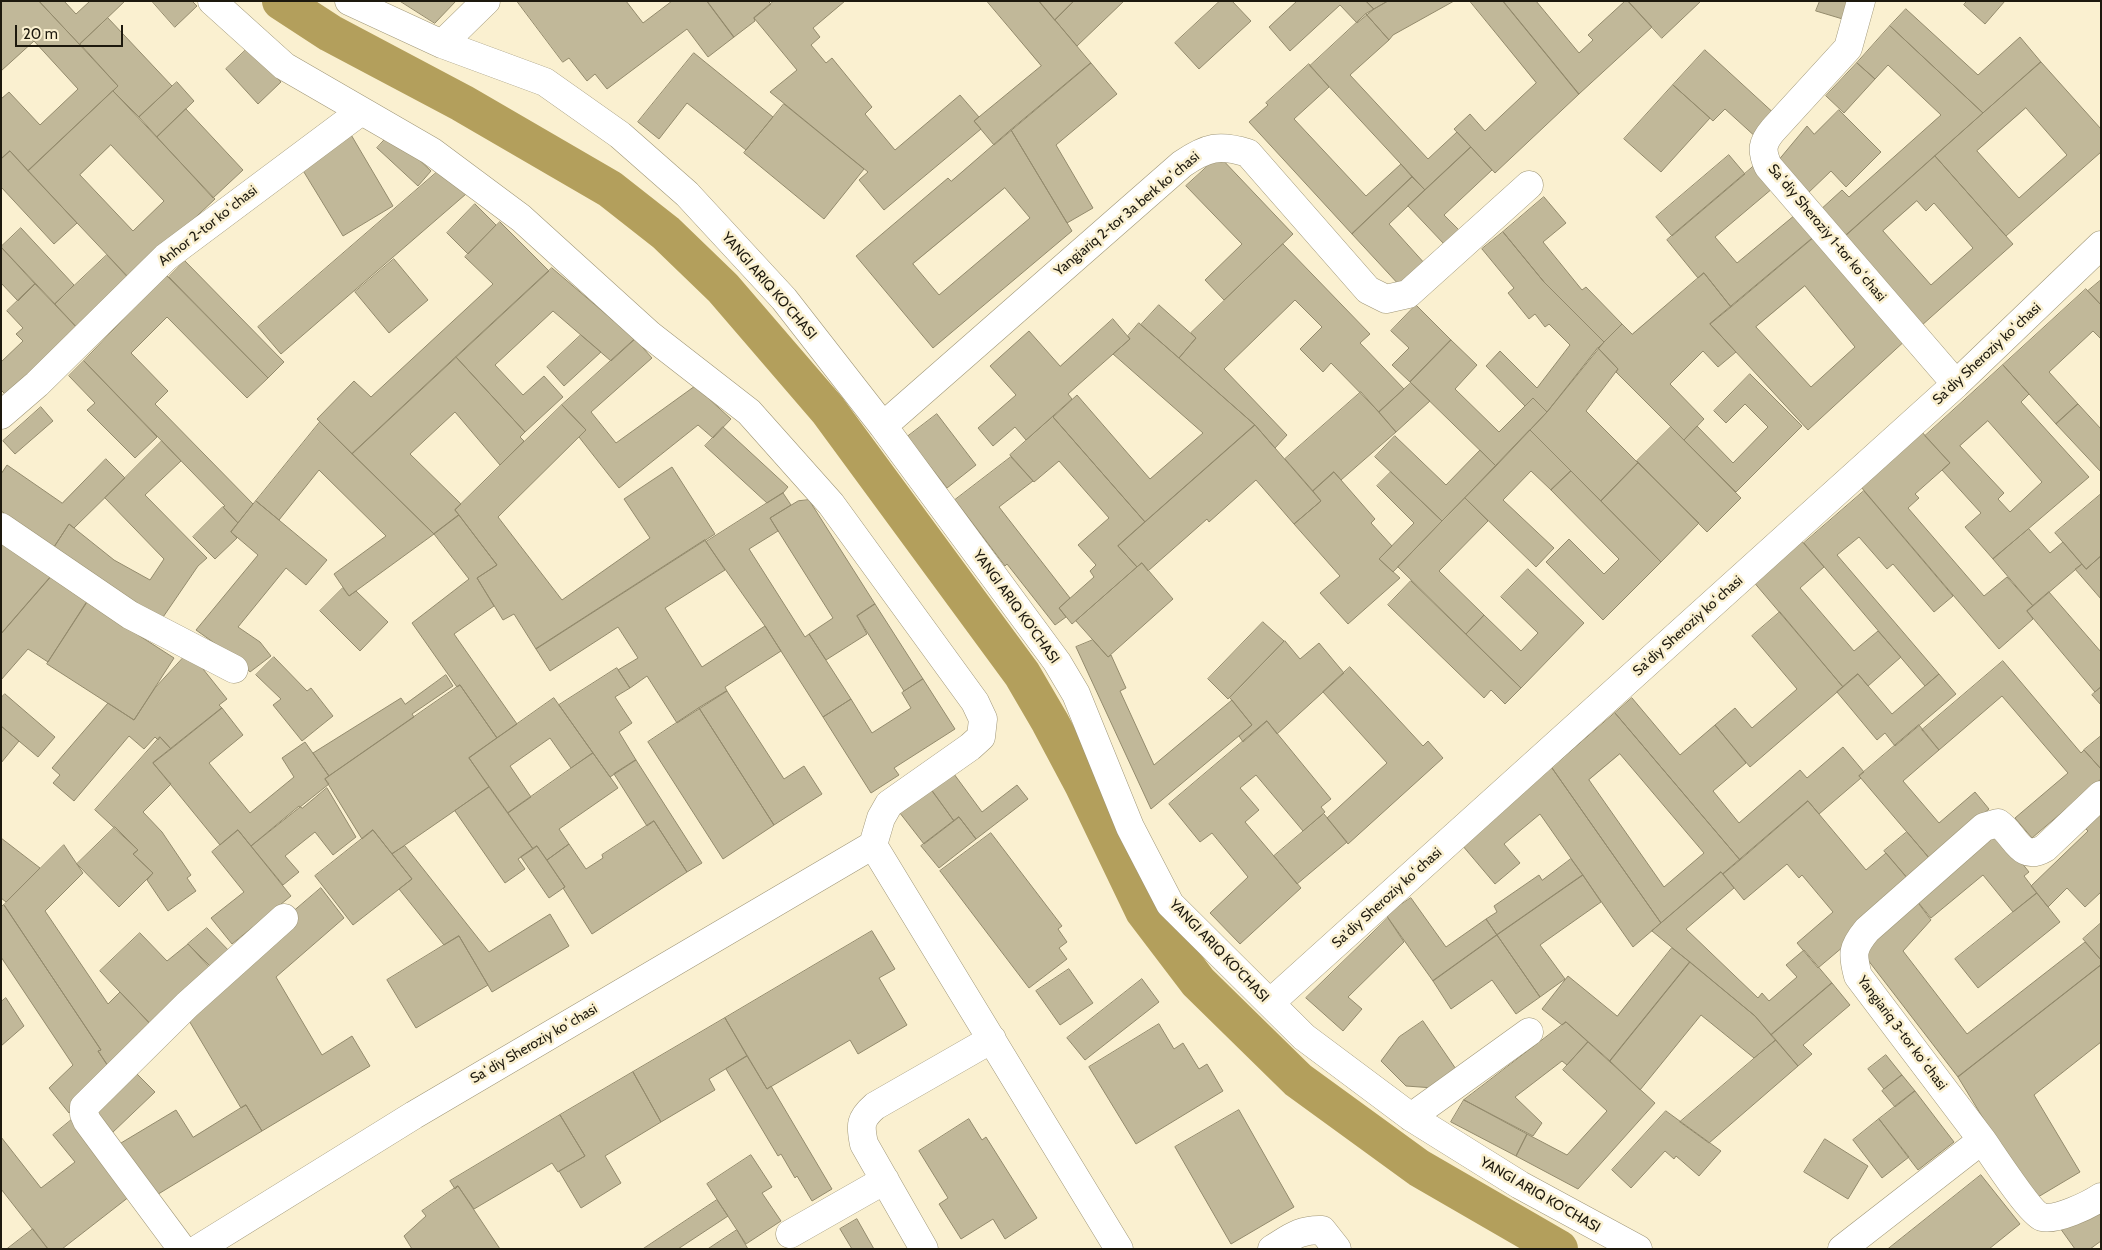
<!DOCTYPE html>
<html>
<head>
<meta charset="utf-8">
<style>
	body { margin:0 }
	#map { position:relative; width:2102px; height:1250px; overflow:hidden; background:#faf0d0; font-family:Cabin,sans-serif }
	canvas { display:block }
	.frame { position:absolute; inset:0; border:2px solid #1d190e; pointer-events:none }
	.scale { position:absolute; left:15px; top:25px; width:108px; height:22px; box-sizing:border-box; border:2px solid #1d190e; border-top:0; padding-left:6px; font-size:15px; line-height:18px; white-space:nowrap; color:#1d190e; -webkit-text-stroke:4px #faf0d0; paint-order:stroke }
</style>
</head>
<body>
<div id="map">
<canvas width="2102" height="1250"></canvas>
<div class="frame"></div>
<div class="scale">20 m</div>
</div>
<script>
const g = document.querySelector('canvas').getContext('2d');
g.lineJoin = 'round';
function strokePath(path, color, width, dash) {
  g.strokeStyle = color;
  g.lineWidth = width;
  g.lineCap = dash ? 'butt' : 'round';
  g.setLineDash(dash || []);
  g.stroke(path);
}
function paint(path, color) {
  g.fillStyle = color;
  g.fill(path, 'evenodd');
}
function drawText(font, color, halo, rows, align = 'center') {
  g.font = font + ' Cabin,sans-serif';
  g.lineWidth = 5;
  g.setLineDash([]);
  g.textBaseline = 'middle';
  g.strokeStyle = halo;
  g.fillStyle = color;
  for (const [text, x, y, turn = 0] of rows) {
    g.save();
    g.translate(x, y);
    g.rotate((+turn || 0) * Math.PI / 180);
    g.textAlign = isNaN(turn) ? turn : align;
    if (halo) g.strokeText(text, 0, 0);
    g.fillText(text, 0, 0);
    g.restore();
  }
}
strokePath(new Path2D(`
	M281,1L330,33L462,103L610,189L666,233L723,288L828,410L1022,674L1050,722L1083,784L1144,911L1198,982L1298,1080L1419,1168L1559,1249`), '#b39f5c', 38);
const building = new Path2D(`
	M1,1H39L118,86L28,171L10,151L1,159V99L9,92L40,125L78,89L34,41L1,71Z
	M39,1H64L76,14L90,1H125L80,44Z
	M152,1H192L197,6L175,27Z
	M400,1H456L435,23Z
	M517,1H626L643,23L672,1H707L734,37L708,57L687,29L607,89L595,74L587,81L569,58L563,62Z
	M707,1H768L771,4L754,18L755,21L734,37Z
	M774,1H845L813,28L820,37L811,45L826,63L832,58L872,107L865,114L895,150L960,95L979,117L974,121L981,129L884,210L859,180L868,172L770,92L797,70L754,18Z
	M987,1H1039L1091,63L994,145L974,121L1041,66Z
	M1039,1H1074L1055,20Z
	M1074,1H1124L1077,46L1055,20Z
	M1220,1H1232L1251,21L1199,69L1175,43Z
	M1366,1L1374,9L1357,23L1340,5L1290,51L1269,27L1297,1Z
	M1366,1H1388L1374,9Z
	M1388,1H1454L1393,35L1389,40L1366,14Z
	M1470,1H1503L1579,94L1495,173L1454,129L1470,114L1485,131L1536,83Z
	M1503,1H1536L1579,53L1593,40L1588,35L1625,1H1628L1652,27L1579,94Z
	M1628,1H1701L1662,38Z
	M1820,1H1853L1846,20L1816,11Z
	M1967,1H2005L1985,24L1964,5Z
	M1906,9L1978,75L2020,37L2041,62L1983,113L1890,26Z
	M1366,14L1389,40L1350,75L1428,159L1457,132L1471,147L1425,190L1310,66Z
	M108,18L172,86L139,117L113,91L118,86L80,44Z
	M1890,26L1983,113L1843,238L1819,211L1842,190L1849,197L1941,115L1888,65L1875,79L1857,63Z
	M249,47L281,82L258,104L226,69Z
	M1705,50L1778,117L1758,139L1725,109L1713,121L1673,85Z
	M694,53L773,117L746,150L687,103L659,139L638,122Z
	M2041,62L2101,129V152L2006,236L1935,156ZM2026,108L2067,155L2019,198L1977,151Z
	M1091,63L1117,94L1056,145L1093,208L1067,223L1011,130Z
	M1857,63L1875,79L1844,113L1826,96Z
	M1309,64L1329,87L1294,119L1366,196L1401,164L1412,177L1352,234L1249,122L1268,105L1266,103Z
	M177,82L194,101L157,137L139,117Z
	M1673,85L1710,118L1661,172L1624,139Z
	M113,91L215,199L130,279L28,171ZM111,145L164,201L133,231L80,175Z
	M784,104L864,169L824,219L744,153Z
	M186,109L243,170L213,198L157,137Z
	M1839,110L1881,152L1846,187L1831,171L1807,194L1777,162L1807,126L1814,134Z
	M1011,130L1072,231L933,348L856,256L948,178L951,181ZM1005,188L1030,218L939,295L913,264Z
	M350,133L393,206L343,236L299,164Z
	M391,133L431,171L418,186L377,148Z
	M1471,147L1492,170L1444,215L1459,230L1444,244L1408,206Z
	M10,151L77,223L54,244L1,187V159Z
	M1729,155L1745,174L1672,236L1656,217Z
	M1219,156L1293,234L1224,300L1205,280L1242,244L1186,186Z
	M1935,156L2013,244L1921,326L1843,238ZM1917,201L1926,211L1934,203L1973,248L1931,285L1883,231Z
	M1754,166L1773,188L1715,237L1737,263L1801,210L1820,232L1731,307L1704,273L1698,278L1667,240Z
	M443,167L466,194L281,354L258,327Z
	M1412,177L1425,190L1389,224L1426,265L1401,287L1352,234Z
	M1544,197L1566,223L1543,242L1582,290L1586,287L1622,324L1604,342L1544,282L1503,232Z
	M475,204L496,225L468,254L447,233Z
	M500,222L549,271L352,454L317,419L354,381L371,397L493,284L465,257Z
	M21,228L74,285L55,304L1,247Z
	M1503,232L1544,282L1604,342L1547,412L1533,398L1525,406L1486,366L1500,351L1537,388L1570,345L1549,324L1545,327L1535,314L1529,319L1508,293L1514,288L1482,249Z
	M1820,232L1908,338L1808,430L1710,324ZM1805,286L1855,347L1811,387L1756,327Z
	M1283,244L1370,334L1360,343L1404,389L1379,412L1331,363L1323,372L1300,349L1322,327L1295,300L1224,369L1287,435L1275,448L1255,425L1179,358L1196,338L1191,333Z
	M1,247L35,284L18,301L1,283Z
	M107,255L133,283L81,332L55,304Z
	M394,259L428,300L389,333L355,292Z
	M185,261L284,362L268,378L169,277Z
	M552,268L635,339L611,361L553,311L495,365L523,395L544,376L563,397L525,432L456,357Z
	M1704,273L1731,307L1710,324L1736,352L1718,367L1703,351L1670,384L1704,419L1684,440L1616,372L1618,369L1598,348L1622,324L1632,334Z
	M166,275L268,378L247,398L167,317L131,353L168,391L155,404L253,504L238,523L223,507L225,506L84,361Z
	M2101,280V305L2088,291Z
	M35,284L81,332L10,399L1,390V362L23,341L16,334L23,328L7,311Z
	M2086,289L2101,305V339L2093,331L2049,372L2078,404L2056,424L2003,365Z
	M1159,305L1196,338L1179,358L1141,325Z
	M1416,305L1451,340L1410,382L1392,365L1409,348L1391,331Z
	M1113,319L1130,339L1068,394L1072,399L1026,440L1015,427L993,446L978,428L1016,395L990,366L1029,331L1060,366Z
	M1139,323L1255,425L1145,522L1053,417L1077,395L1150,479L1203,433L1113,354L1130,339L1128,336Z
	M581,335L601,352L564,386L547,367Z
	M635,339L652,358L591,412L616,443L695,386L731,419L713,438L698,425L619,488L579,437L586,430L562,405Z
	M1451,340L1477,365L1455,389L1499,432L1533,398L1547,412L1496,466L1410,382Z
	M1598,348L1618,369L1586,411L1638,463L1601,501L1530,430L1547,412Z
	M456,357L525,432L520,437L524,441L500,465L455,412L410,454L461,504L455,510L459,515L434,534L352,454Z
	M84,361L157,437L135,458L87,410L95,403L69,376Z
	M2003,365L2029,394L2021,402L2089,477L1993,559L1965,527L1981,513L1942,470L1950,463L1925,436ZM1988,421L2042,482L2010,512L1998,499L2004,493L1960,446Z
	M1750,374L1802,426L1736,492L1684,440L1697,426L1733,463L1768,427L1745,404L1726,423L1714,411Z
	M1411,383L1430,401L1396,432L1379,412Z
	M1361,392L1396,432L1341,480L1334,472L1313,491L1285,459Z
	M2078,404L2101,429V472L2056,424Z
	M562,405L586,430L498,517L562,600L650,538L624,499L672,467L715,534L536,649L514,614L503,620L477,578L497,565L455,510Z
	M41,407L53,421L15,454L3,441Z
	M937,414L976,465L947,488L907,437Z
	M1053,417L1145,522L1118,546L1137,567L1072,624L1059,608L1094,577L1090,571L1096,565L1078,545L1109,518L1059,461L1034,482L1010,455Z
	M320,422L434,534L349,596L334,574L386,536L319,470L279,520L256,501Z
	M1255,425L1321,501L1294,524L1256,480L1209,522L1207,519L1148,571L1142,563L1137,567L1118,546Z
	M723,427L788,487L783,493L767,503L705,446Z
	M1671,427L1741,498L1707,532L1637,461Z
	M1530,430L1571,471L1551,490L1531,471L1503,500L1554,548L1536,567L1465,498Z
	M1921,431L1950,463L1915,494L1919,498L1908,508L1984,596L2007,577L2033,606L2027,611L2033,619L1999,649L1861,487Z
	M1395,436L1446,485L1480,450L1496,466L1442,521L1375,457Z
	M162,441L181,461L145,495L207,558L198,566L159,623L54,547L69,524L114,560L150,580L164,559L105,498Z
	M1011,457L1033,481L999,507L1070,598L1059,608L1066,617L1055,625L1007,564L1005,566L955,500Z
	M106,459L125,478L74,528L69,524L54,547L1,511V474L7,465L62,503Z
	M1638,463L1699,523L1661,562L1601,501Z
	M1571,471L1661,562L1603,620L1546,562L1569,539L1604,574L1619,559L1551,490Z
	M1334,472L1375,519L1371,523L1392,546L1379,559L1400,578L1348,624L1320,593L1340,576L1294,524L1321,501L1313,491Z
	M1391,472L1442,521L1393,572L1379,559L1414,523L1377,486Z
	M1864,491L1953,596L1934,612L1893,564L1887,569L1859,537L1837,555L1939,674L1925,686L1804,543Z
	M783,493L791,505L770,518L778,531L749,549L805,637L809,634L851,699L823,717L765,626L706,542Z
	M2101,494V556L2086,569L2055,533Z
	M1465,498L1488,521L1439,571L1484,615L1466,634L1398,567Z
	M809,500L875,604L857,616L867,634L826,660L809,634L833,618L770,518L798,501Z
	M256,501L327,560L306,585L286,568L238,627L260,642L271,656L250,672L241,662L196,630L258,555L231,532Z
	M223,507L238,523L231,532L237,538L215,559L193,537Z
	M459,515L497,565L477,578L494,606L454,634L517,724L497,738L460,685L457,687L412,623L469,579L434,534Z
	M2029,529L2050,553L2063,542L2082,564L2033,606L1993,559Z
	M1,539L54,573L1,634Z
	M1800,539L1824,567L1800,588L1854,651L1878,631L1901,657L1868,686L1858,674L1843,687L1752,580Z
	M705,540L725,570L665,608L702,667L765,626L781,651L725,687L727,691L677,723L647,676L630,688L618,670L638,658L618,627L550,671L536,649Z
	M2101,556V599L2075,569L2082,564L2086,569Z
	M1142,563L1173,599L1108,657L1076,621Z
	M1528,569L1584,623L1521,688L1466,634L1484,615L1521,651L1538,633L1501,597Z
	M54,573L87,602L48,662L28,649L1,680V634Z
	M1411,581L1521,688L1505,704L1491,690L1484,698L1388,605Z
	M343,588L349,596L356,591L388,622L360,651L320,611Z
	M2049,592L2101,652V687L2095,692L2027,611Z
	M87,602L174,658L134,720L47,664Z
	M875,604L923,679L904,691L857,616Z
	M1780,612L1843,687L1750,767L1715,725L1735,708L1752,728L1797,689L1752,636Z
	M1263,622L1284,641L1228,699L1208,679Z
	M1093,640L1108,657L1111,655L1126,688L1120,691L1154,765L1232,700L1252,725L1151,809L1076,647Z
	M1285,641L1300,659L1319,643L1344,673L1277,734L1267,721L1243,742L1239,736L1252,725L1230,698Z
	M184,657L199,664L227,699L219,705L222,708L171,749L160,737L158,740L155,737L144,749L129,736L74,801L53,783L60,775L52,768L108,703L134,720L155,688Z
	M274,657L307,691L311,688L333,716L302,741L273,705L281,699L256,675Z
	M2003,661L2081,753L2084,750L2101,769V779L2032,838L2015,818L2068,773L2002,696L1939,750L1922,730Z
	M1350,667L1423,746L1428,741L1443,758L1348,844L1327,818L1387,763L1323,692Z
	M617,668L630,688L615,697L632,723L619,732L636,760L610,777L559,705Z
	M1858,674L1892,714L1939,674L1956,694L1895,746L1885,733L1877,740L1837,692Z
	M446,675L453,686L412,714L414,717L329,776L313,753L401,698L405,704Z
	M923,679L955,729L894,768L899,775L871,793L823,717L851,699L872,733L911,708L902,693Z
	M460,685L497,738L469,758L489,787L392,854L373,830L362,839L325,779Z
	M2101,687V705L2092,695Z
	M727,691L784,779L804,766L822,794L774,825L699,708Z
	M5,694L55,737L38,757L1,726V698Z
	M554,698L593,753L571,768L550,738L510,766L531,797L508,813L469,758Z
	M1632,698L1680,755L1715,725L1746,763L1713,791L1739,823L1800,770L1807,778L1843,747L1864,772L1859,776L1861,778L1819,814L1808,801L1740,860L1615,713Z
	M222,708L243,735L209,763L250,813L294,777L282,758L305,742L329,776L325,779L329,784L251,846L238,830L220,845L153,763Z
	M699,708L774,825L723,859L648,742Z
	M1615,713L1740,860L1723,874L1721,872L1661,923L1552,768ZM1620,754L1704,853L1664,887L1589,780Z
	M1267,721L1331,799L1321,807L1325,812L1303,831L1256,775L1240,788L1259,810L1245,822L1301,888L1240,944L1210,913L1248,877L1212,833L1200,842L1169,804Z
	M1919,725L1939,750L1903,781L1939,823L1975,792L1989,809L1930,859L1859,776Z
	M1,726L19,741L1,763Z
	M2101,736V769L2084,750Z
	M160,737L171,749L153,763L171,784L143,812L162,832L191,875L187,878L196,891L168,911L147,880L153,873L133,854L138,850L95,810Z
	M593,753L618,788L559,829L569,844L547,860L537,846L533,849L508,813Z
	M636,760L702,863L687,872L654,821L647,826L614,774Z
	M1552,768L1661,923L1633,947L1540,814L1504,844L1520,863L1495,884L1462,845Z
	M954,774L982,812L1017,785L1028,799L976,839L959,817L954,821L932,791Z
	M928,785L954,821L924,844L896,808Z
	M489,787L533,849L518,859L525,869L505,883L455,811Z
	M327,788L356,837L333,855L315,832L285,856L299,872L283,885L251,846L299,806L302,808Z
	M1808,801L1866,870L1886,853L1909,880L1895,903L1818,968L1797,943L1833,912L1802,875L1799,878L1787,864L1744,900L1723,874Z
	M2101,807V892L2085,907L2067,888L2048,907L2031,886L2088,831L2082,825Z
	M1324,814L1347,842L1297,884L1274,856Z
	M959,817L976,839L939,868L921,846Z
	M654,821L687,872L592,934L563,888L565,887L547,860L569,844L586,869L603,858L602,855Z
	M115,827L138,850L133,854L153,873L119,907L77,864Z
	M1994,828L2029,872L2024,876L2037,893L2013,912L1983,875L1931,918L1913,896Z
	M238,830L291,896L232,944L211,918L244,892L212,852Z
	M373,830L412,879L353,925L315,876Z
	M1907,832L1930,859L1908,879L1884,851Z
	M991,833L1062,926L1058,929L1067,942L1059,948L1067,959L1029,988L940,871Z
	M1,838L40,868L6,902L1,898Z
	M64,845L83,873L45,911L108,1004L120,992L156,1030L112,1072L98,1051L101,1050L4,905Z
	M405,846L489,952L550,914L569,946L492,992L459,936L444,945L399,889L412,879L392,854Z
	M537,846L565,887L549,898L521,857Z
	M1571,859L1583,875L1497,935L1486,919L1497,912L1494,906L1539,875L1542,880Z
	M1721,872L1734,888L1686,929L1758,998L1762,993L1769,1001L1797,977L1786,965L1804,950L1832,983L1771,1035L1755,1016L1652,931Z
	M1583,875L1601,902L1540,945L1565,979L1540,997L1497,935Z
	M321,888L344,918L276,977L322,1055L352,1036L370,1066L262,1131L246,1105L241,1108L185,1014L290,914Z
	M2037,893L2060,922L1978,988L1955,959Z
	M1913,896L1931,920L1903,951L1967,1034L2085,942L2101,960V965L1958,1077L1861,951Z
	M1411,898L1446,947L1486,919L1497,935L1433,981L1386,915Z
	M4,905L101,1050L98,1051L112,1072L69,1113L49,1088L73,1065L1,957V907Z
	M1388,918L1404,942L1348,997L1362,1009L1343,1031L1306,998Z
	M2101,923V960L2083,939Z
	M207,928L232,954L213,971L188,944Z
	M872,931L895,969L879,978L907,1025L858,1054L850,1040L767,1089L725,1018Z
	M140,933L167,961L188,944L216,972L156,1030L100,971Z
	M1497,935L1540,997L1516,1014L1492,980L1451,1009L1433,981Z
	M459,936L488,985L416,1028L387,980Z
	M1672,948L1690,962L1610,1061L1566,1022L1562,1025L1542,1009L1568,976L1617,1016Z
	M1690,962L1755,1016L1776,1040L1754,1058L1701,1015L1640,1090L1610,1061Z
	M2101,965V1042L2034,1095L2080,1172L2033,1200L1958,1077Z
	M1069,969L1093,1003L1060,1025L1036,991Z
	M1142,979L1159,1002L1085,1060L1067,1038Z
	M1832,983L1850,1005L1803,1045L1812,1054L1798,1066L1771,1035Z
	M6,998L24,1026L1,1046V1002Z
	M725,1018L747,1056L709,1079L715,1090L661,1122L633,1072Z
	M1423,1021L1458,1072L1434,1088L1406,1086L1381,1061L1399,1037Z
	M1566,1022L1588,1042L1567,1065L1562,1061L1515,1097L1542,1123L1533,1136L1464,1100Z
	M1159,1024L1174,1049L1183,1043L1199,1069L1207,1064L1223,1091L1136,1144L1089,1067Z
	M1776,1040L1798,1066L1709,1143L1680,1122Z
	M1588,1042L1655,1103L1578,1189L1516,1156L1527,1134L1567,1155L1607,1111L1563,1070Z
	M1886,1055L1902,1075L1884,1089L1868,1069Z
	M747,1056L767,1089L771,1086L832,1189L812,1201L797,1176L795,1178L781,1154L778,1156L726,1069Z
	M132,1069L155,1092L112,1133L92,1107Z
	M633,1072L661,1122L605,1156L621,1183L581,1208L559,1171L585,1156L560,1115Z
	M1902,1075L1915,1091L1895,1107L1882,1091Z
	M1915,1091L1954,1142L1918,1170L1879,1119Z
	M1464,1100L1527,1134L1516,1156L1451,1122Z
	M246,1105L262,1131L155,1196L116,1146L176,1110L193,1137Z
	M1239,1110L1294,1207L1231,1244L1175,1147Z
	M1666,1111L1721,1151L1699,1176L1676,1156L1674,1159L1665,1151L1631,1188L1612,1170Z
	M560,1115L585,1156L558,1172L552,1163L474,1209L458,1186L455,1189L450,1181Z
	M75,1117L134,1193L62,1249H48L1,1189V1137L41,1188L75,1162L53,1135Z
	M969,1119L982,1140L986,1137L1037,1218L1005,1239L993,1219L961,1239L939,1204L948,1198L919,1151Z
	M1879,1119L1909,1157L1882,1178L1853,1140Z
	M1825,1139L1868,1166L1848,1199L1804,1172Z
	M751,1155L772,1187L762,1193L781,1221L746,1244L707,1184Z
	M1981,1175L2020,1224L1989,1249H1888Z
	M458,1186L500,1249H412L404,1236L426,1216L422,1211Z
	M717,1200L728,1216L678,1249H643Z
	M2101,1200V1241L2090,1249H2075L2060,1228Z
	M857,1219L874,1249H852L840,1229Z
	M33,1229L48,1249H7Z
	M737,1230L748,1249H708Z`);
paint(building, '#c1b899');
strokePath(building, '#938a6c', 1);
const minor = new Path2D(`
	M212,1L284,66L431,151L521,218L650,335L749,412L831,504L975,702L983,719L981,737L970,747L889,804L881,818L873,845L1119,1249
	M349,1L442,44L545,82L620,135L687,194L784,299L883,426L1057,662L1076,694L1130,827L1170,904L1304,1037L1411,1117L1520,1185L1638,1249
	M1861,1L1848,48L1773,130C1762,143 1761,150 1768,166L1956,384
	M442,44L486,1
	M1,415L37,384L166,257L360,112
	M883,426L1182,164C1207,147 1219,144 1248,153L1368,290L1386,299L1408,294L1529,185
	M1,527L130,615L234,669
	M1270,1003L1956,384L2101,245
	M1411,1117L1529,1032
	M1982,1140C1992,1154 2030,1213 2042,1217C2056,1221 2089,1205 2101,1197
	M790,1234L885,1180
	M182,1249L87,1121L84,1114V1107L187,1005L284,918
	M198,1249L414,1115L873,845
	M924,1249L864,1144C860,1125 860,1119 875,1106L992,1039
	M1272,1249C1290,1238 1300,1229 1322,1230L1337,1249
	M1842,1249L1982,1140L1858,976C1852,954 1852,948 1867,930L1984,827L1998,823C2016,835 2020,863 2045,848L2101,795`);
strokePath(minor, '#9f9677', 29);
strokePath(minor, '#fff', 28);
drawText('14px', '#1d190e', '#faf0d0', [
	["Yangiariq 2-tor 3a berk koʻchasi",1127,214,-40],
	["Anhor 2-tor koʻchasi",208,226,-38],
	["Saʻdiy Sheroziy 1-tor koʻchasi",1827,233,50],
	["YANGI ARIQ KO‘CHASI",769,286,49],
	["Saʼdiy Sheroziy koʻchasi",1987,354,-43],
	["YANGI ARIQ KO‘CHASI",1016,607,54],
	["Saʼdiy Sheroziy koʻchasi",1688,626,-42],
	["Saʼdiy Sheroziy koʻchasi",1387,898,-42],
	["YANGI ARIQ KO‘CHASI",1219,951,46],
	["Yangiariq 3-tor koʻchasi",1902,1033,53],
	["Saʻdiy Sheroziy koʻchasi",534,1044,-30],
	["YANGI ARIQ KO‘CHASI",1540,1195,30]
]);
</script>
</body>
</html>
